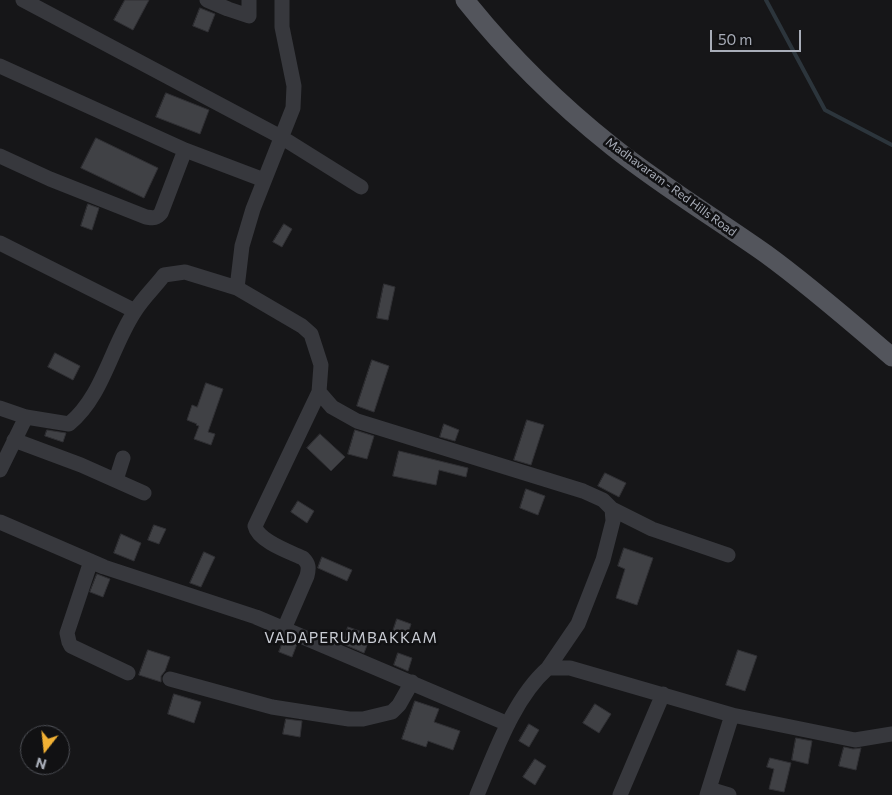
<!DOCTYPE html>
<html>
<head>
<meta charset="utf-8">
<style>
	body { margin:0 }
	#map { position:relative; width:892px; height:795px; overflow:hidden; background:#161618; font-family:Commissioner,sans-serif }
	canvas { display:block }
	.north { position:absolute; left:20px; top:725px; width:50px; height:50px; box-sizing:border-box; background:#111113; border:1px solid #4d4f55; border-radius:50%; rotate:196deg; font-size:14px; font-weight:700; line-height:20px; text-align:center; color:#a8adb8 }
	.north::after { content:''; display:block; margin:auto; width:18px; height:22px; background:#f2b134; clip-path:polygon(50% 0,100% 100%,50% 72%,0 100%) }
	.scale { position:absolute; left:710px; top:30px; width:91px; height:22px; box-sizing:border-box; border:2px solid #a8adb8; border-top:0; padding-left:6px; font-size:15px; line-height:18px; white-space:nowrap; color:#a8adb8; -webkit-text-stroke:4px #111113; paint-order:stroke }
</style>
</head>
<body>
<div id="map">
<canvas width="892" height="795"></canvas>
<div class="north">N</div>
<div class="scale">50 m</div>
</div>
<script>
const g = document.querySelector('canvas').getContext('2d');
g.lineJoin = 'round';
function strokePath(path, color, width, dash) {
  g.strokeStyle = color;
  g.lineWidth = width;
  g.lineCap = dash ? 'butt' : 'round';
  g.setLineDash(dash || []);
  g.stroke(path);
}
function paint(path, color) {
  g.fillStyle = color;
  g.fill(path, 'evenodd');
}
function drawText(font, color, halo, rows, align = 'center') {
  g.font = font + ' Commissioner,sans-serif';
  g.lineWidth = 5;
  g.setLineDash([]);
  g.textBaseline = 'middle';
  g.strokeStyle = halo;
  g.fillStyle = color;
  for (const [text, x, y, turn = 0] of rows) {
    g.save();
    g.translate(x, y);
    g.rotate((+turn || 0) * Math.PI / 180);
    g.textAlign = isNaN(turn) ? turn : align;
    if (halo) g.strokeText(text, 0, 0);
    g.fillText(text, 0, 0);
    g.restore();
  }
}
strokePath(new Path2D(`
	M766,0L825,110L892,145`), '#2c353c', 4);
const building = new Path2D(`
	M125,0H149L133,30L114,20Z
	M200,8L215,14L208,32L193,26Z
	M166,93L209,110L200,134L156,117Z
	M96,138L158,168L144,198L81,168Z
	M88,204L99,208L92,230L81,226Z
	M284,224L292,229L282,247L273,242Z
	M384,284L395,287L388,320L377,318Z
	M55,353L80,366L73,380L48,367Z
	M372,360L389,366L374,412L357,406Z
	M206,383L223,389L208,432L215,434L211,445L194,439L199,426L196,425L197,424L187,420L192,405L197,407Z
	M527,420L544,425L531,465L514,460Z
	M444,424L459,430L455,441L440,437Z
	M47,430L66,433L63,442L45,436Z
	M355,430L374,436L367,459L348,454Z
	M320,434L345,457L331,471L307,448Z
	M399,451L468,468L466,477L439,470L436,485L393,476Z
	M605,473L626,483L619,497L598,486Z
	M526,489L545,496L538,515L520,508Z
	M298,501L314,511L307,523L291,512Z
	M154,525L166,529L159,544L148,540Z
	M121,534L141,543L134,561L114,553Z
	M624,548L653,558L637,605L616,598L625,569L618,566Z
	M204,552L215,557L201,587L190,583Z
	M322,557L352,570L347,581L318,568Z
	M97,574L110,579L103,597L90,592Z
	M397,619L411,624L407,636L393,631Z
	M348,627L371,635L364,653L343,644Z
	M284,639L297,644L292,657L279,652Z
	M148,650L170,657L165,671L161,676V682L139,675Z
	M738,650L757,656L745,691L726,685Z
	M398,653L412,658L408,671L394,665Z
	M174,694L201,702L194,723L168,714Z
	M415,701L439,709L434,722L460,731L453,750L428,741L426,747L402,739Z
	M595,704L611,714L599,733L583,723Z
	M286,719L302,721L300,737L283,734Z
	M529,724L539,730L529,747L519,741Z
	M796,738L812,741L808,764L792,760Z
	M844,747L853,749L861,748L856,770L839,766Z
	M770,758L791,763L784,792L769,789L774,769L767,767Z
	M535,759L546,766L535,785L523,777Z`);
paint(building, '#404145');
strokePath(building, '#303034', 1);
strokePath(new Path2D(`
	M23,0L281,137L361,187
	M207,0L228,9L249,16V0
	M0,66L185,150L264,180
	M0,156L50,179L146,217C153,218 156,219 161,213L185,150
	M0,243L135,311
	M237,288L242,246L253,209L293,108L294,86L282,27V0
	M0,408L26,417L69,424C103,396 111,347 135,311C143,298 155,287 164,275L185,272L237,288L302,326L311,334L321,365L319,392L332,407L357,421L583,491L603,500L612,509L613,521L603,560L578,624L548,668
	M14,440L81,465L144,493
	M0,470L26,417
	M116,480L123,458
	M612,509L652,529L728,555
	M0,522L104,567L256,617L508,724
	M91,561L67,633L69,642L71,646L128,673
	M284,629L307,576C309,568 309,564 303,558C290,552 258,541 255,526L319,392
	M170,679L272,707L349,719H363L392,712L399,705L412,682
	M709,789L729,795
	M477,795C495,753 513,699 548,668H570L732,715L855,740L892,734
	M620,795L663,694
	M707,795L732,715`), '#37383d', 15);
strokePath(new Path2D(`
	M465,0C508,54 559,104 613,147C662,186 715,218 766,254C810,286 851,322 892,357`), '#53555c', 19);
drawText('12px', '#a8adb8', '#111113', [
	["Madhavaram - Red Hills Road",671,187,36]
]);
g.letterSpacing = '1px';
drawText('15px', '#c9ccd4', '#111113', [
	["VADAPERUMBAKKAM",351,638]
]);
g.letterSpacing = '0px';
</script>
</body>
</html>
